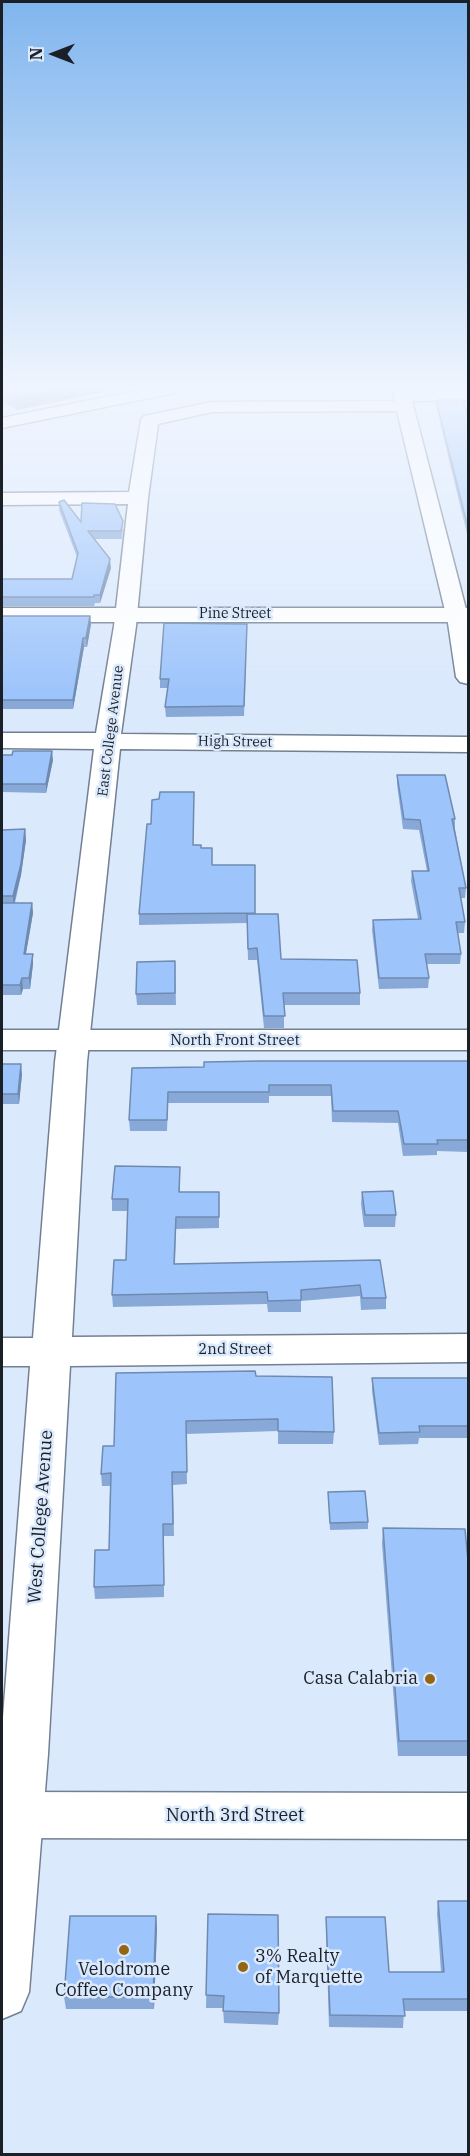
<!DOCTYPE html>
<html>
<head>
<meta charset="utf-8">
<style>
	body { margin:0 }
	#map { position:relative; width:470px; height:2156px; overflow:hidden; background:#dbe9fd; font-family:"IBM Plex Serif",serif }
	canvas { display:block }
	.frame { position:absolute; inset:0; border:3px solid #1b2027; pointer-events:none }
	.north { position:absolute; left:24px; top:24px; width:60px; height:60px; -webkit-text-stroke:4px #dbe9fd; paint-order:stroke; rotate:270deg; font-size:16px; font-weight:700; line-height:24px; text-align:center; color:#1b2027 }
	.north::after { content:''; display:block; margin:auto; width:21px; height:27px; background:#1b2027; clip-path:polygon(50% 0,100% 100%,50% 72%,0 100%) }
</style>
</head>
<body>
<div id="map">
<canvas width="470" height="2156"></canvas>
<div class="frame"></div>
<div class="north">N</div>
</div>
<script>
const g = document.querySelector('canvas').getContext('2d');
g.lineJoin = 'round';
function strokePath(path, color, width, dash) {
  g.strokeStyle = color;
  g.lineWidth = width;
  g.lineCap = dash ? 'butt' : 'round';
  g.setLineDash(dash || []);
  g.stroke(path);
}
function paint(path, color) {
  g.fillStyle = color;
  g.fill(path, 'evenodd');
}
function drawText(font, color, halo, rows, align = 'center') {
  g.font = font + ' "IBM Plex Serif",serif';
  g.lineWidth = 5;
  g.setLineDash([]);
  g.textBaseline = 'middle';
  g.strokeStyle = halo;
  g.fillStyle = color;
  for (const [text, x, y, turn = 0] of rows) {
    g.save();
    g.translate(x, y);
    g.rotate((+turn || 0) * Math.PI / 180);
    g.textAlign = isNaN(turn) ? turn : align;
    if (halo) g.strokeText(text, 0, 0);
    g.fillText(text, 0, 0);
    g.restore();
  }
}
const minor = new Path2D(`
	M149,388H182L174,393L2,428V418Z
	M392,388H408L409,391L468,390V400L412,401L468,617V684L460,682L456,677L448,623L397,411L212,412L158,424L148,498L136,626L121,734L468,737V752L120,749L87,1062L72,1337L468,1334V1362L70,1366L48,1754L29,1992L21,2011L2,2019V1730L30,1366H2V1338H33L55,1062L94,749L2,748V733H96L114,626L128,504L2,505V493L129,492L141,420L144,416L212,402L395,401Z`);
const tertiary = new Path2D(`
	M2,608H468V622H2Z
	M2,1030H468V1050H2Z
	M2,1792L468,1793V1839L2,1838Z`);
strokePath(minor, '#738092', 3);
strokePath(tertiary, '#738092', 3);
paint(minor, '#fff');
paint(tertiary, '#fff');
paint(new Path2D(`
	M2,388H122L17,410L2,401Z
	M436,400L468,418V538L436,406Z
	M59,502L81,522L123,529L122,539H95L111,568L100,603H95L94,606H2V579H72L77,557L59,510Z
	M2,616H90L91,624L87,647H84L73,709H2Z
	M247,624L244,716L166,717L165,707L168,688H160V679Z
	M2,755L53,760L46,793L2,792Z
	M397,775L455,819V829L466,888L465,898H461L465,922L464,933H457L461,954L460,964H426L429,978L428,988L379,989L372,930L373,920L418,919L411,881L412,871H427L419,830L403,829L397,784Z
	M25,829L26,840L21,875L15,903H32L33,913L26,954H33V964L30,989H23L21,995H2V830Z
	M194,845L201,848L212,865H255V914L281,959L360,993V1005H284V1028H264L257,960H248L247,923L139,925V914Z
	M175,961L176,1005H137L136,994Z
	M468,1061V1152L437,1151V1155L403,1156L398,1123L332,1122L331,1096H269V1103H168L167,1131H130L129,1120L132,1068L204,1067Z
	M2,1064L22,1074L19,1104H2Z
	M180,1167V1192H219V1228L176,1229L175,1264L380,1260L386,1298V1309L361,1310L360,1296L301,1301V1312H268L267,1304L113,1307L112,1295L126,1260L128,1211H112V1199Z
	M362,1192L396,1215L395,1227H364L361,1204Z
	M256,1376L334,1432L333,1444H278V1431L186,1434L187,1484L173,1485L174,1536H164V1597L95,1599L94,1587L109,1550L110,1486H102L101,1474L114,1446Z
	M372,1378H468V1438H419L418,1444L379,1445L372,1391Z
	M328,1492L368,1522V1529L330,1530Z
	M383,1528L468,1561V1756H398L382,1544Z
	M438,1901H468V2011H404L403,2028L329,2027L326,1930V1917L389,1972H441L437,1913Z
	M208,1914L279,2013L278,2025L224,2023L223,2008H206Z
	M156,1916L157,1928L154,2009H66L64,1997Z`), '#88a9d8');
paint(new Path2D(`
	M65,388H122L17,410L16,398Z
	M110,559L111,568L100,603V595Z
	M90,616L91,624L87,647L86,638Z
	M83,638L84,647L73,709V700Z
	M52,751L53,760L46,793V784Z
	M25,829L26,840L21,875L13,907V896Z
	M32,903L33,913L24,964V954Z
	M33,954V964L30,989L29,978Z
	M22,978L23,989L21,995L20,985Z
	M21,1064L22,1074L19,1104L18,1094Z
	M156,1916L157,1928L154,2009L153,1997Z`), '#6f8ab0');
const building = new Path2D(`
	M2,388H65L16,398L2,390Z
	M436,400H463L468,418V528Z
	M64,500L81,522L82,503L115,504L123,521L121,531H88L110,559L100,595H94V597H2V579H72L78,553L59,502Z
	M2,616H90L86,638H83L73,700H2Z
	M164,623L247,624L244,706L165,707L169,679H160Z
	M13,751H52L46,784H2V755H12Z
	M397,775H445L455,819H452L466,888H459L465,922H456L461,954H425L429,978H379L373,920L421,919L412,871H429L420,820L404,819Z
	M160,792H194L193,845H201V848H212V865H255V913L139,914L147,824H151L152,800L159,799Z
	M25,829L21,864L13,896H2V830Z
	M2,903H32L24,954H33L29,978H22L20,985H2Z
	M247,914H278L281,959L357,960L360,993H283L285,1016H264L257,948L248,949Z
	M175,961V993L136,994L137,962Z
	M261,1061H468V1140H437L438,1144H404L398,1111H333L331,1085H269V1092H168L167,1120H129L132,1068L204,1067V1062Z
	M2,1064H21L18,1094H2Z
	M115,1166L180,1167L179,1192H219V1217H176L174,1264L380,1260L386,1298H362L360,1285L301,1290V1300L268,1301L267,1292L112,1295L114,1260H126L128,1199H112Z
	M393,1191L396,1215H365L362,1192Z
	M255,1371L256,1376L332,1377L334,1432L278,1431V1419L186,1421L187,1472H172L173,1524H163L164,1585L94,1587L95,1550H109L111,1473L101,1474L103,1446H114L116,1373Z
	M372,1378H468V1426H419L420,1432L379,1433Z
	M365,1491L368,1522L330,1523L328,1492Z
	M383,1528L465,1529L468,1561V1741H399Z
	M438,1901H468V1999H403L405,2016L330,2015L326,1917H385L389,1972H444Z
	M208,1914L278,1915L279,2013L223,2011L224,1996L206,1995Z
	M70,1916H156L153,1997H64Z`);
paint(building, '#9ec5fb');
strokePath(building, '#6f8ab0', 1.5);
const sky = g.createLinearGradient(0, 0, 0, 690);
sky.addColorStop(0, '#80b5ee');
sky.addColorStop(0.56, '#eff5fe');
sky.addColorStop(1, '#eff5fe00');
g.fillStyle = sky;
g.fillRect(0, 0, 470, 690);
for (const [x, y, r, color] of [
	[430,1679,6,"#946613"],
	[124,1950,6,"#946613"],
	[243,1967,6,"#946613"]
]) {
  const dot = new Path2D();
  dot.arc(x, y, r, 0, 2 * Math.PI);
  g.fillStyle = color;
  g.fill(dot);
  strokePath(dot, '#dbe9fd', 2);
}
drawText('14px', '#1b2027', '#dbe9fd', [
	["Pine Street",235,614],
	["East College Avenue",111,731,-83],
	["High Street",235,742,1]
]);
drawText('15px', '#1b2027', '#dbe9fd', [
	["North Front Street",235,1041],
	["2nd Street",235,1350]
]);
drawText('18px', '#1b2027', '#dbe9fd', [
	["West College Avenue",41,1517,-86],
	["North 3rd Street",235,1816]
]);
drawText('18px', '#1b2027', '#dbe9fd', [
	["Casa Calabria",418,1679],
	["3% Realty",255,1957,"left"],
	["of Marquette",255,1978,"left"],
	["Velodrome",124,1970,"center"],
	["Coffee Company",124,1991,"center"]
], 'right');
</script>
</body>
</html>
